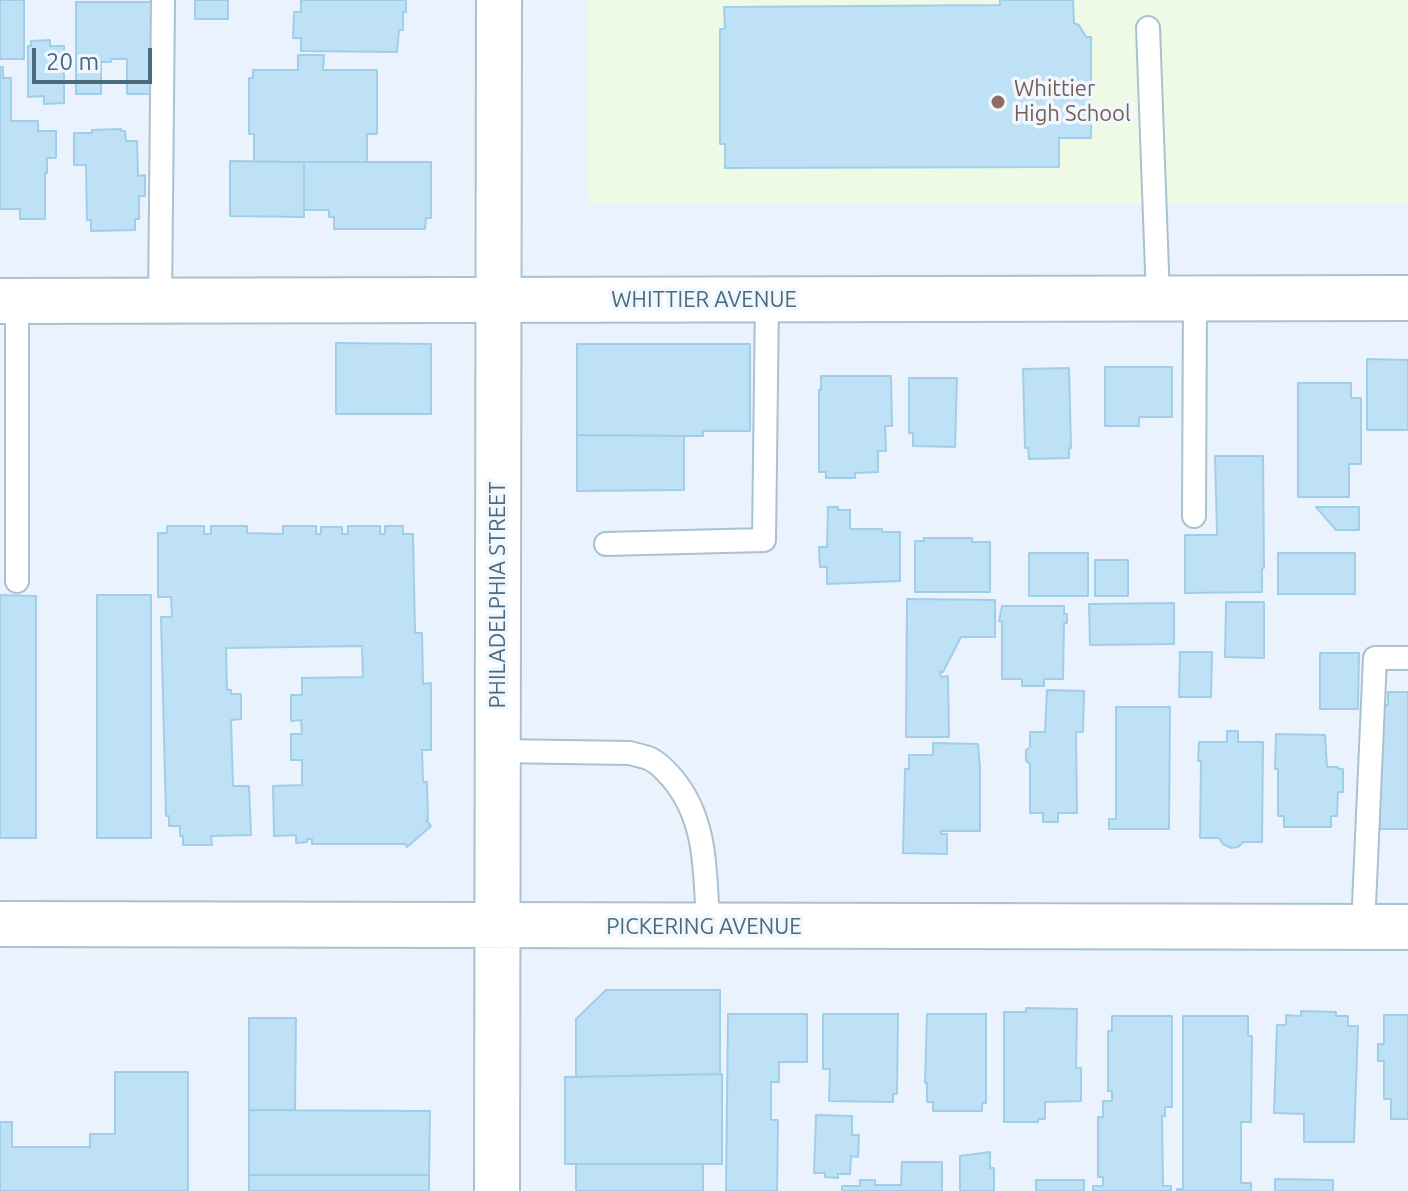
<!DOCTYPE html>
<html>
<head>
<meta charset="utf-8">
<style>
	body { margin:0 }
	#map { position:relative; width:1408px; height:1191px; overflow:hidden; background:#eaf2fe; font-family:Ubuntu,sans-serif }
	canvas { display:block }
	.scale { position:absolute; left:32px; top:48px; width:120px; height:36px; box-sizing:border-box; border:4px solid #4a6b7b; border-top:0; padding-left:10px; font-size:24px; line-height:28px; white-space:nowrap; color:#4a6b7b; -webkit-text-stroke:6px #f1f7ff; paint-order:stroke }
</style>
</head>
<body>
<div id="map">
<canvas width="1408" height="1191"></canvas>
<div class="scale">20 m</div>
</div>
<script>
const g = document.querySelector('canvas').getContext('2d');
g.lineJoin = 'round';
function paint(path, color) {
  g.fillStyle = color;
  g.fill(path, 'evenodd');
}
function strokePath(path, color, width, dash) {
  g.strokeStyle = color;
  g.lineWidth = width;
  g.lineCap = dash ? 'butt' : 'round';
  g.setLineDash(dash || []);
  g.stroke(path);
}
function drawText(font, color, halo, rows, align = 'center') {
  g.font = font + ' Ubuntu,sans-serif';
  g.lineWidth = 7;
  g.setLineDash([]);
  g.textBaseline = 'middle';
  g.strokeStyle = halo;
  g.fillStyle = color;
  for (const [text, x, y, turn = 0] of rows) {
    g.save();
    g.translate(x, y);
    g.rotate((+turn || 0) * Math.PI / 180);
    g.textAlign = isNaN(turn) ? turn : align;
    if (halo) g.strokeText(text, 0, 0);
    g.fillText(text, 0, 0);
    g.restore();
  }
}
paint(new Path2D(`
	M587,0H1408V204H588Z`), '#eefae6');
const building = new Path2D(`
	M0,0H24V59H0Z
	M195,0H228V19H195Z
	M301,0H406V12H403V30H399L397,52L301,51V38H293L294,12H301Z
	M1000,0H1073L1074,23L1079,25L1086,37H1091V138H1059V167L725,168V144H720V29H725L724,7L1000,5Z
	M76,2H151L153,94H127V59H111V62H101V94H76Z
	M50,40V46H64V103L44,104V96L28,97V46H31V41Z
	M298,55H324L323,70H377V134H367V162H254V134H249V78H253V70H298Z
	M0,67H3V78H11V121H38V131H56V158H47V173H45V219H20V209H0Z
	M121,129V131H125L126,141H137L138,176L145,175V196H139V219H135V230L91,231V220H87L86,165H74V133H92V130Z
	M230,161L304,162V217L230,216Z
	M304,162H431V218H426L425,229H334V217H329V210H304Z
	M336,343L431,344V414H336Z
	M577,344H750V431H703V436L577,435Z
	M1367,359L1408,360V430H1367Z
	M1105,367H1172V417H1139V426H1105Z
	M1069,368L1071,448H1069V458L1029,459L1028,448H1025L1023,369Z
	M821,376H891L892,426H885L886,451H878V472L855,473V478H826V472H819V390H821Z
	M909,378H957L955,447L913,446V433H909Z
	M1298,383H1351V398H1361V464H1349V497H1298Z
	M577,435L684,436V490L577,491Z
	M1215,456H1263L1264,568H1262V592L1185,593V535H1217Z
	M828,507H838V510H850V529H882V532H900V581L827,584V567H820L819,547H827Z
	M1316,507H1359V530H1336Z
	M167,526H204V534H211V526H247V533L283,534V526H316V534H321V527H342V534H348V526H380V534H385V526H403V534H413L415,633H422L423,684L431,683V750H422L423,782H427L428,820H426L431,826L407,847L405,844H312V839H307V842L296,843V835L274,836L273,786L302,785V760H291V734H302L301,720L291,721V695H302V678L363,677L362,646L226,648L227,690H231V694H241V719L231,720L233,786H249L251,835L211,836L212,845H183V836H180V826H169V816H166L161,617H172L171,597H158V533H167Z
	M924,538H972V542H990V592H915V541H924Z
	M1029,553H1088V596H1029Z
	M1278,553H1355V594H1278Z
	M1095,560H1128V596H1095Z
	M0,595L36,596V838H0Z
	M97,595H151V838H97Z
	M907,599L995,600V637H961L943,672H940L941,677L948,676L949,737H906Z
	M1226,602H1264V658L1225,657Z
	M1174,603V644L1090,645L1089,604Z
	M1002,606H1064V614H1067V623H1064L1063,679H1044V686H1022V679H1002V622L999,621Z
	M1180,652H1212L1211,697H1179Z
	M1320,653H1359L1358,709H1320Z
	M1047,690L1084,691L1083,732H1076L1077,813H1058V822H1043V813H1030V764L1026,761V750L1030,747V732H1045Z
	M1388,692H1408V829H1380V705H1388Z
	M1116,707H1170L1169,829H1109V819H1116Z
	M1227,731H1238V742H1263L1262,842H1243L1238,847L1231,848L1223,844L1219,838H1200L1201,761H1198L1199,742H1227Z
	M1276,734L1325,735L1327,767H1338V769H1343V792H1338L1337,816H1331V827H1284V816H1278V769H1275Z
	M933,743L978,744L980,767V831H941V834H947V854L903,853L905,769H909V755H933Z
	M606,990H720V1074L576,1077V1019Z
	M1026,1008L1077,1009L1076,1068H1081V1101L1045,1102V1119H1038V1122H1004V1012H1026Z
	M1301,1011L1336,1012V1016H1348V1026H1358L1354,1142H1304V1114L1274,1113L1277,1025H1286V1015L1301,1016Z
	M728,1014H807V1062H779V1082H771V1120H778L777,1191H726Z
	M823,1014H898L897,1094H893V1102L829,1101L830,1069H823Z
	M927,1014H986V1103H982V1111H933V1102H927V1083H925Z
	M1384,1015H1408V1119H1391V1099H1384V1061H1378V1044H1384Z
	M1112,1016H1172V1107H1165V1116H1162L1163,1186H1171V1191H1093V1186H1103V1177H1098V1117H1103V1101H1112V1091H1108V1031H1112Z
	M1183,1016H1248V1036H1252L1251,1122H1241V1183H1251V1191H1177V1189H1183Z
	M249,1018H296L295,1110H249Z
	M115,1072H188V1191H0V1122H12V1147H90V1134H115Z
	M722,1074V1164H565V1077Z
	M249,1110L430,1111L429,1175H249Z
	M816,1115L852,1116V1135H859L858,1157L851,1156L850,1174H838V1178L825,1177V1173H814Z
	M990,1152V1168H994V1191H960V1156Z
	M902,1162H942V1191H842V1186H860V1180H875V1185H901Z
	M576,1164H703V1191H576Z
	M249,1175H429V1191H249Z
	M1275,1179L1333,1180V1191H1275Z
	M1036,1180H1084V1191H1036Z`);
paint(building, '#bfe1f5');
strokePath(building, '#9fcfe8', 2);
const service = new Path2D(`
	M1148,28L1158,298
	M160,301L163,0
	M1194,516L1195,298
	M606,544L764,540L767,300
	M17,581V301
	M498,751L630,753C636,755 643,756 648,758C657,761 666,771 672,778C708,820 705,875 708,927
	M1363,927L1375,658H1408`);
const minor = new Path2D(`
	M0,301L1408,298`);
const tertiary = new Path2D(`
	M0,924L1408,927
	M497,1191L499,0`);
strokePath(service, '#aac1cf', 26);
strokePath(minor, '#aac1cf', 48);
strokePath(tertiary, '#aac1cf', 48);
strokePath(service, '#fff', 22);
strokePath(minor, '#fff', 44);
strokePath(tertiary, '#fff', 44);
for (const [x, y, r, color] of [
	[998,102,8,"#8d6e63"]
]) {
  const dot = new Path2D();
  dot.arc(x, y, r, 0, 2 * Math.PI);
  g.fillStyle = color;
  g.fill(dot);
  strokePath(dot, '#f1f7ff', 3);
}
drawText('22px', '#785e54', '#f1f7ff', [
	["Whittier",1014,89],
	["High School",1014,114]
], 'left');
drawText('22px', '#4a6b7b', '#f1f7ff', [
	["WHITTIER AVENUE",704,300],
	["PHILADELPHIA STREET",498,595,-90],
	["PICKERING AVENUE",704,927]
]);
</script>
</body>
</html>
